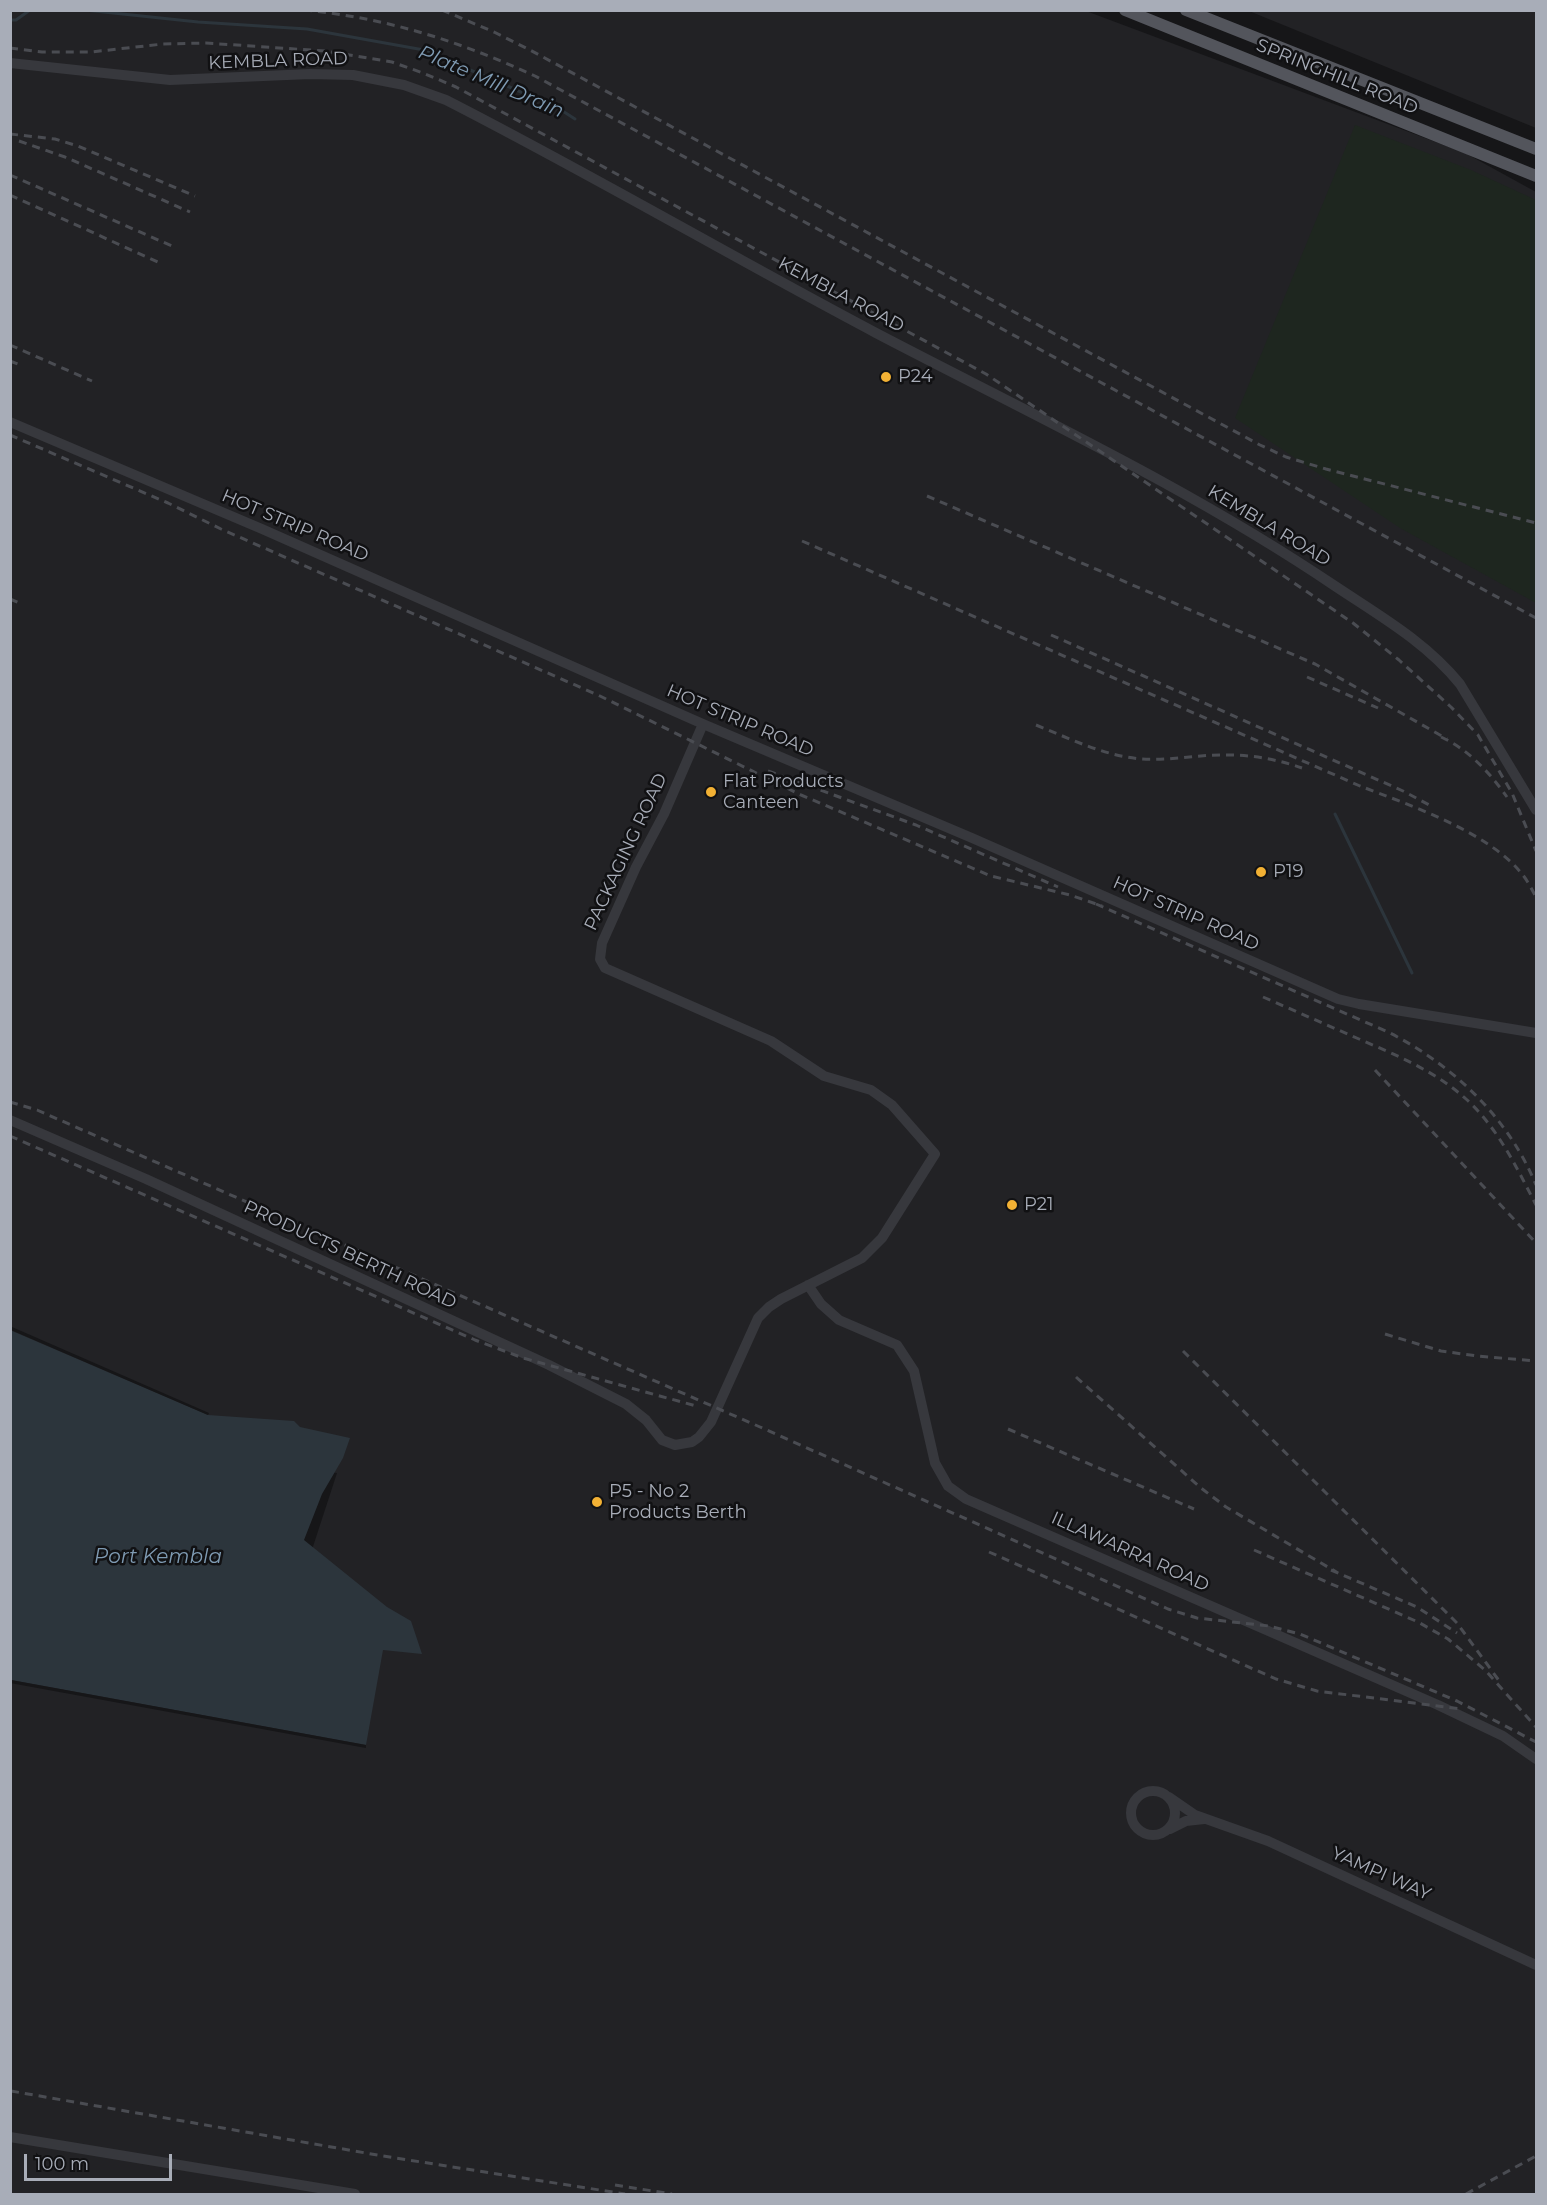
<!DOCTYPE html>
<html>
<head>
<meta charset="utf-8">
<style>
	body { margin:0 }
	#map { position:relative; width:1547px; height:2205px; overflow:hidden; background:#161618; font-family:Montserrat,sans-serif }
	canvas { display:block }
	.frame { position:absolute; inset:0; border:12px solid #a8adb8; pointer-events:none }
	.scale { position:absolute; left:24px; top:2154px; width:148px; height:27px; box-sizing:border-box; border:3px solid #a8adb8; border-top:0; padding-left:8px; font-size:18px; line-height:21px; white-space:nowrap; color:#a8adb8; -webkit-text-stroke:4px #111113; paint-order:stroke }
</style>
</head>
<body>
<div id="map">
<canvas width="1547" height="2205"></canvas>
<div class="frame"></div>
<div class="scale">100 m</div>
</div>
<script>
const g = document.querySelector('canvas').getContext('2d');
g.lineJoin = 'round';
function paint(path, color) {
  g.fillStyle = color;
  g.fill(path, 'evenodd');
}
function strokePath(path, color, width, dash) {
  g.strokeStyle = color;
  g.lineWidth = width;
  g.lineCap = dash ? 'butt' : 'round';
  g.setLineDash(dash || []);
  g.stroke(path);
}
function drawText(font, color, halo, rows, align = 'center') {
  g.font = font + ' Montserrat,sans-serif';
  g.lineWidth = 5;
  g.setLineDash([]);
  g.textBaseline = 'middle';
  g.strokeStyle = halo;
  g.fillStyle = color;
  for (const [text, x, y, turn = 0] of rows) {
    g.save();
    g.translate(x, y);
    g.rotate((+turn || 0) * Math.PI / 180);
    g.textAlign = isNaN(turn) ? turn : align;
    if (halo) g.strokeText(text, 0, 0);
    g.fillText(text, 0, 0);
    g.restore();
  }
}
paint(new Path2D(`
	M11,11H1086L1465,153L1536,192V2194H11L10,1673L257,1718L337,1473L11,1439Z
	M1249,11H1536V128Z`), '#222225');
paint(new Path2D(`
	M1355,125L1471,170L1536,200V603L1400,528L1235,418Z`), '#1e261f');
paint(new Path2D(`
	M10,1330L208,1415L294,1421L300,1427L350,1438L343,1458L322,1494L304,1540L387,1607L411,1621L422,1654L383,1650L366,1745L11,1680Z`), '#2c353c');
paint(new Path2D(`
	M10,1327H12L209,1413L208,1415L11,1330Z
	M11,1680L366,1745V1748L10,1683Z`), '#161618');
strokePath(new Path2D(`
	M85,10L198,22L307,29L424,50L558,108L575,119
	M10,20H16L30,10
	M1335,814L1412,973`), '#2c353c', 3);
strokePath(new Path2D(`
	M10,63L170,80L310,74L353,75L404,85L446,100C591,174 732,257 876,333C1031,414 1190,488 1335,586C1380,616 1426,642 1460,684L1536,810
	M10,422L262,529L703,724L972,838L1338,999L1359,1004L1536,1033
	M10,1120L146,1179L549,1365L626,1404L646,1420L662,1440L675,1445L692,1442L699,1437L711,1422L758,1318L769,1307L781,1299L862,1258L882,1238L935,1154L892,1105L871,1090L824,1076L771,1041L605,968L600,959L602,943L636,867L664,814L703,724
	M808,1285L821,1304L839,1320L897,1345L914,1371L935,1463L948,1486L966,1499L1438,1705L1503,1736L1536,1759
	M1131 1813a22 22 0 1 1 44 0a22 22 0 1 1-44 0Z
	M1169,1797L1195,1815L1268,1841L1536,1965
	M1170,1829L1186,1821L1204,1819
	M10,2137L355,2194`), '#37383d', 10);
strokePath(new Path2D(`
	M1125,10L1536,176
	M1186,10L1536,149`), '#53555c', 12);
strokePath(new Path2D(`
	M304,10C387,18 459,41 535,76L1536,618
	M442,10L494,32L530,50L1260,445L1286,457L1326,469L1536,523
	M10,48L42,52H91L163,44L206,43L325,51L392,62L423,73L456,87L986,374L1353,623L1399,660L1451,707L1478,735L1512,793L1536,851
	M10,134L55,139L78,146L195,196
	M19,141L65,157L190,212
	M10,175L172,246
	M10,195L160,263
	M10,345L92,381
	M10,361L23,366
	M10,435L168,503L221,529L600,696L801,795L991,876L1070,895L1102,906
	M927,496L1315,664L1447,739
	M802,541L1360,786C1409,805 1489,832 1522,874C1528,881 1532,890 1536,897
	M10,599L22,604
	M1051,635L1403,791L1433,807
	M1307,677L1378,708
	M1036,725C1071,739 1104,756 1142,759C1171,761 1200,754 1230,755C1254,755 1279,760 1302,768
	M1441,737C1468,749 1490,773 1507,797
	M768,771L916,825L1058,887
	M1096,904L1388,1032C1453,1065 1508,1117 1536,1185
	M1263,997C1295,1011 1327,1025 1359,1039C1396,1055 1435,1071 1466,1099C1498,1128 1517,1168 1536,1205
	M1375,1070L1536,1243
	M10,1102L37,1110L760,1427L1168,1609L1197,1618L1269,1626L1300,1634L1457,1701L1536,1742
	M10,1136L475,1340L523,1358L696,1406
	M1385,1334L1441,1351L1477,1356L1536,1361
	M1183,1351L1457,1623L1500,1682
	M1076,1377L1201,1488L1226,1507L1338,1573
	M1008,1429L1194,1509
	M1254,1550L1418,1622L1448,1639L1485,1670L1536,1727
	M989,1552L1276,1679L1317,1691L1462,1709
	M1331,1570L1417,1607L1457,1633
	M11,2091L383,2156L625,2194
	M615,2185L672,2194
	M1466,2194L1536,2156`), '#4a4c52', 3, [8, 6]);
for (const [x, y, r, color] of [
	[886,377,6,"#f2b134"],
	[711,792,6,"#f2b134"],
	[1261,872,6,"#f2b134"],
	[1012,1205,6,"#f2b134"],
	[597,1502,6,"#f2b134"]
]) {
  const dot = new Path2D();
  dot.arc(x, y, r, 0, 2 * Math.PI);
  g.fillStyle = color;
  g.fill(dot);
  strokePath(dot, '#111113', 2);
}
drawText('18px', '#a8adb8', '#111113', [
	["KEMBLA ROAD",278,61,-2],
	["SPRINGHILL ROAD",1337,77,22],
	["KEMBLA ROAD",841,295,28],
	["HOT STRIP ROAD",295,526,23],
	["KEMBLA ROAD",1269,526,31],
	["HOT STRIP ROAD",740,721,23],
	["PACKAGING ROAD",626,852,-65],
	["HOT STRIP ROAD",1186,914,24],
	["PRODUCTS BERTH ROAD",350,1255,25],
	["ILLAWARRA ROAD",1130,1552,24],
	["YAMPI WAY",1381,1874,24]
]);
drawText('18px', '#a8adb8', '#111113', [
	["P24",898,377],
	["Flat Products",723,782],
	["Canteen",723,803],
	["P19",1273,872],
	["P21",1024,1205],
	["P5 - No 2",609,1492],
	["Products Berth",609,1513]
], 'left');
drawText('italic 20px', '#7f9bb3', '#111113', [
	["Plate Mill Drain",491,82,23],
	["Port Kembla",158,1557]
]);
</script>
</body>
</html>
